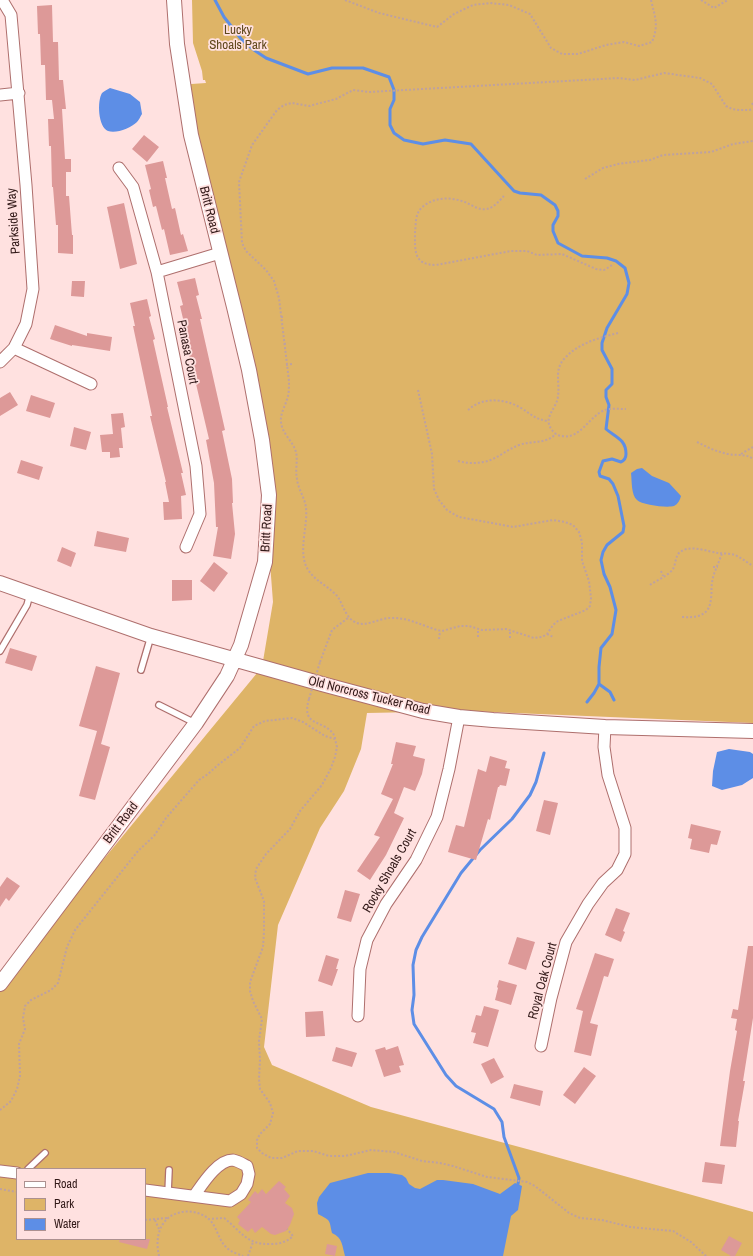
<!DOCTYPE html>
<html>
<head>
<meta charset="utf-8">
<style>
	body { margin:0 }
	#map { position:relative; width:753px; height:1256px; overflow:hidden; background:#ffe1e0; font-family:"Archivo Narrow",sans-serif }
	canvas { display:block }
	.legend { position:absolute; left:16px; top:1168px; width:130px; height:72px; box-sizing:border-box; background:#ffe1e0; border:1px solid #ad9190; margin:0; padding:5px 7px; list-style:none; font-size:12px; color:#321918 }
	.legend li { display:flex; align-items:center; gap:8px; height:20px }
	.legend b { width:20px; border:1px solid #ad9190 }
</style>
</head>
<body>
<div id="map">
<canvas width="753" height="1256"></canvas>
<ul class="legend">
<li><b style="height:5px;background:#fff"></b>Road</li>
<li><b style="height:11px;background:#deb467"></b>Park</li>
<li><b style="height:11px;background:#5d8ee6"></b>Water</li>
</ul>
</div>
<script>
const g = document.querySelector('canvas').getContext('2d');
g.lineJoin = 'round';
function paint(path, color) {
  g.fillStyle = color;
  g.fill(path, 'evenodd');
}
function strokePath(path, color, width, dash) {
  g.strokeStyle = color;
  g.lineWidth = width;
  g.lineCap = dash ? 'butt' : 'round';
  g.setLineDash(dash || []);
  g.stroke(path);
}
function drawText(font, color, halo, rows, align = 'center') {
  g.font = font + ' "Archivo Narrow",sans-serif';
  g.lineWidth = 3.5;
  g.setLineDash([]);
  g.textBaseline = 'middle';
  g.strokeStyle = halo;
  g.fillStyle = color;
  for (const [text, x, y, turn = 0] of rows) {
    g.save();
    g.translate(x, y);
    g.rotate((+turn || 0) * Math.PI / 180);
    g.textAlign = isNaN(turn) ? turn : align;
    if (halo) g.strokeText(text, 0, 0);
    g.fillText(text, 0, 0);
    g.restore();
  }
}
paint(new Path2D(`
	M192,0H753V723L467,711L367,713L361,749L344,791L320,828L278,925L264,1047L272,1065L371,1107L538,1152L753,1212V1256H0V985L262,667L273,602L266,511L248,335L196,185L177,85L206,83L205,80H203L202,71L193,43ZM17,1169H145V1239H17Z`), '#deb467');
paint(new Path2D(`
	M110,88L130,94L140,102L142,114C140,117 139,120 137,122C131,128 116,134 108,131C98,127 97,101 102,93C104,91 107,90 110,88Z
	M642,468L652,476L669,483L681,496C680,500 678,504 674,506C667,508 642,505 637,500C631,495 632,481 631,473L637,469Z
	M729,749L750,752L753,754V778L742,785L722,790L712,786L713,771L717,752Z
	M368,1173H389L402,1175L406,1178L409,1184L415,1188L420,1189L437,1180H443L473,1184L500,1194L515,1183L522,1186L518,1210L511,1216L503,1256H345C342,1246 343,1238 332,1233C329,1219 331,1221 318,1214L317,1203L319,1197L330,1183Z`), '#5d8ee6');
strokePath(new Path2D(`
	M215,0L224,17L242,40L254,50L266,58L308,74L332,68H363L389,77L394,90V100L390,109V125L394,133L404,140L423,144L445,140L471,144L514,191L520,193L541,195L555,205L558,211V216L553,225V231L558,243L582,256L607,258L616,261L625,268L629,283L627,294L607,328L602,343V350L612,369V384L606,390V397L609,405L606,429C615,437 626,439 626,454C626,458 625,460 621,462L612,459L603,461L599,472L600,476L609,479L613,484L618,496L624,526L623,532L607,545L603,552L601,560L604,574L610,587L616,610L612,634L601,648L599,667V684L594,693L587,702
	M599,684L610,692L614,700
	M518,1184L519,1178L504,1137L502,1122L494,1109L456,1086L446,1075L414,1024L412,1010L414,995L413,965L416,950L422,937L461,873L480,850L512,819L530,795L536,782L544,753`), '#5d8ee6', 3);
paint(new Path2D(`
	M52,5L53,42H58L59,80H63L66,109H62L65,159H71V172H66V196H69L72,235H73V254L58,253V225H56L53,187H52L51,146H49L48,119H54L52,100H46L45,65H41L40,34H38L37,6Z
	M144,135L159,147L147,162L132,149Z
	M163,161L167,178H165L172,209L175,208L181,235L183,234L188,251L170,255L164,229L162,230L156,206L153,207L149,190L151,189L145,165Z
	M124,203L137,264L120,269L107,207Z
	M195,278L199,295L196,296L202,319H200L225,430L222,431L232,479L233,503H232L235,534L231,559L213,556L218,527H216L214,483L206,440L209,439L188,350L183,327H185L180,306L183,305L177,282Z
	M72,281H85L84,297L71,296Z
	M147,299L151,316L149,317L155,339L153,340L168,407H167L183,473H181L186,495L181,496L182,519L164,520L163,502H169L165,482H166L150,416H152L133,326H135L130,303Z
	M55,325L87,336V333L112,337L110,351L72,345V346L50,339Z
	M10,392L18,405L0,416V398Z
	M31,395L55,403L50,418L26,411Z
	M123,413L125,427L121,428L123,448H119L120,457L110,458V452H102L100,435L113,434L111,414Z
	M74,427L91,432L86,450L70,446Z
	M21,460L43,467L39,480L17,473Z
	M97,531L129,538L126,552L94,546Z
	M62,547L76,553L71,567L57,561Z
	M214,562L228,573L214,592L200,581Z
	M172,580H192V600L172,601Z
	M10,648L37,656L32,671L5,663Z
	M96,666L120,673L101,744L110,747L95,800L79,796L97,731L79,726Z
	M396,742L416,746L413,756L425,759L422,774L415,791L404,787L394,813L404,818L386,855L370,880L357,871L380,837L374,835L393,799L381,794L393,764H391Z
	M490,756L507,761L505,768L510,769L506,786L500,785L499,787H498L490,820L488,819L476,860L448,852L456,825L464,827L478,769L486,772Z
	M544,800L558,803L550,835L536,831Z
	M691,824L721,831L717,845L711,844L709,853L690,849L692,839L688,838Z
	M7,877L20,886L9,901L6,898L0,907V887Z
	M345,890L360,894L351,922L337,918Z
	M616,908L630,913L623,931L625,932L621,942L605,935Z
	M517,937L535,942L526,970L508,964Z
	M748,946H753V1018L743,1081H745L738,1121H739L736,1147L720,1146L730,1071L737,1031L735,1030L737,1019L731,1018L733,1009L738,1010Z
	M595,953L614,959L608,977L604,976L590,1023L598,1025L591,1056L574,1052L583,1011L576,1009Z
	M326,955L339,959L336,969H338L332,986L318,981Z
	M499,980L517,985L511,1005L495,1000L498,988L497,987Z
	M484,1006L499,1010L488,1047L473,1043L476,1033L471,1032L476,1015L481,1016Z
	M323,1011L325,1036L306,1037L305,1012Z
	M398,1046L404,1065L399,1066L401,1072L384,1077L375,1050L385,1047L386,1050Z
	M336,1047L357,1053L352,1067L332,1061Z
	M494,1058L504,1077L491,1084L481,1064Z
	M584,1067L596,1076L575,1104L563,1095Z
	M514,1084L543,1091L540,1106L510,1098Z
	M705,1162L725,1165L722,1184L702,1182Z
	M279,1181L286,1187L284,1189L290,1196L285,1203L292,1208L294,1214L290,1225L286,1231L275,1235L271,1234L262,1227L255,1233L252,1228L248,1232L238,1224L240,1220L237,1217L251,1202L248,1200L255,1191L258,1194L262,1189L266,1194Z
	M729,1236L742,1243L735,1256H731L721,1250Z
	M120,1239H150L147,1249L119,1242Z
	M327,1244L337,1246L335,1256L325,1254Z`), '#dd9998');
const service = new Path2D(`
	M0,651L27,605L30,594
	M141,670L151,636
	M159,705L195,723
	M28,1169L45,1153
	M168,1193L169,1170`);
const minor = new Path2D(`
	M0,95L19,93
	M119,168L133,187L157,272L196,466L200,514L186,547
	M157,272L220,253
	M14,348L91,384
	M0,362L14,348L26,324L33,289L26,185L11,15L2,0
	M358,1016L360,969L367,940L386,904L416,860L437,817L449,769L459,717
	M541,1046L551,998L566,942L588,904L603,883L617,870L625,854V828L608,775L604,747L605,727
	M0,1171L17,1173
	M145,1190L230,1201L241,1194L247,1184L249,1174L247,1166C243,1164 238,1161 233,1160C217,1160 202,1185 194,1196`);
const tertiary = new Path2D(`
	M0,583L151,636L322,684L423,711L459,717L493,720L605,727L753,731
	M0,984L196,723L227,676L241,645L265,562L269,495L262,440L249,370L234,307L191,135L177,44L174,0`);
strokePath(service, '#ae6f6d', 8);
strokePath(minor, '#ae6f6d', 13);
strokePath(tertiary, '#ae6f6d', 16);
strokePath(new Path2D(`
	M345,0L379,13L437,27L454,14L473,5L490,3L509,5L530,14L551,48L562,54H578L606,45L624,42L639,46L652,42C659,25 655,17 651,0
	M701,0L714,8L728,0
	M752,103L753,105
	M585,179L603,168L618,164L650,160L663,155L711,152L733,144L753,141
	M504,196C500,200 495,206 490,208C481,212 474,206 467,203C458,199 446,197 436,200C430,201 422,206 419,211C415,217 416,226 415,232C415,250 413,265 436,265L511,251H527L537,255L562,254L596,269L604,270L614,264
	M281,317H285
	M618,333C599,338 578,343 564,359C554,370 560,383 558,396C557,409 542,417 552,430C554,433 558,436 562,436C580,440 590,415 605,410C612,408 619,409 626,409
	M284,344L288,343
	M286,365L292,364
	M418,390L432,454L434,489L439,500L447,510L459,517L492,523L513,527L553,520L565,522L573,525L579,532L582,542V561L589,581L591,598L590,606L586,610L558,621L553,625L547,634L542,637L534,638L506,629L482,630L469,626H460L442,631L437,630C421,625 407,617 390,618C379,618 365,628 355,622C346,618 343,605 338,597C329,586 314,581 307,568C298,551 308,526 306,508C305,498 298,489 297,479C295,470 298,460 296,452C293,441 282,434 281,422C280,413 286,405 288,396C289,392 289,386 289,381L279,298L274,281L266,270L246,251L242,243L239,182L252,145L277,110L284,105L292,103L309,106L336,99L353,90L369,92L619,78L635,80L664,73L700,78L712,84L726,106L732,109L740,110H749L753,109
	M468,410C482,397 504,398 521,408C531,414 536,420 549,421
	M697,442C707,447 717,452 728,454C737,456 745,453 753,459
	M741,454L753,447
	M458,461C466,463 474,464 483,462C496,460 506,450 519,445C533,440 544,445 556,434
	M713,567H718
	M661,571L663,576
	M650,585C657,580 668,576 673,569C676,564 675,556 680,552C691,544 708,552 719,553C725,554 732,553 737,556C743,559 748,563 753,566
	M682,617C697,618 710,616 711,598C712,593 711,588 712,583C713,573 719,563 722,553
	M547,634L553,637
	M478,637V629
	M510,638V630
	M439,639L440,631
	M320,662L332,630L348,618
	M309,699C300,729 326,718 335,737V739
	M0,1110L11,1101L17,1089L20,1076L19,1044L25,1029L23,1018L25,1006L31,1000L51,990L58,983L67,947L75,930L138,851L154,836L166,818L199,780L208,774L218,765L240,748L254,726L265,721L292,718L303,722L325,736L335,739L337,747L335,757L331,768L322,785L300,811L290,829L266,854L256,869L255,878L264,901V932L263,947L250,982V991L253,1001L262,1019L259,1041L260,1060L259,1079L260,1089L270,1103L273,1113L270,1124L260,1134L257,1140V1148L262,1153L271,1158H282L298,1151H313L329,1156H345L371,1150L394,1152L422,1161L440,1163L453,1166L487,1177L527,1182L535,1186L569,1213L580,1218L602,1220L630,1227L673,1231L691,1242L706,1256
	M0,1189L17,1192
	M208,1219L224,1218C241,1231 246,1245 271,1244C279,1244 287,1242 293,1236L287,1229
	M145,1220L167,1218
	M155,1220L159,1229
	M159,1256C156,1243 157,1229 167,1219C180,1207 204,1210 213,1224C218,1232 220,1242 227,1248C231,1252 238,1254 243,1256
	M248,1256L253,1242`), '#bea1a0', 2, [2, 2]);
strokePath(service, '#fff', 5.5);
strokePath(minor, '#fff', 11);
strokePath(tertiary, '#fff', 14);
strokePath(new Path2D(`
	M309,699L320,662`), '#bea1a0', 2, [2, 2]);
drawText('13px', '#5f471b', '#ffe1e0', [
	["Lucky",238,31],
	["Shoals Park",238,46]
]);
drawText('13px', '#321918', '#ffe1e0', [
	["Britt Road",209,210,76],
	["Parkside Way",14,221,-94],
	["Panasa Court",187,352,79],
	["Britt Road",267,528,-87],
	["Old Norcross Tucker Road",369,696,14],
	["Britt Road",121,823,-53],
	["Rocky Shoals Court",390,871,-60],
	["Royal Oak Court",543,981,-75]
]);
</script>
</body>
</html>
